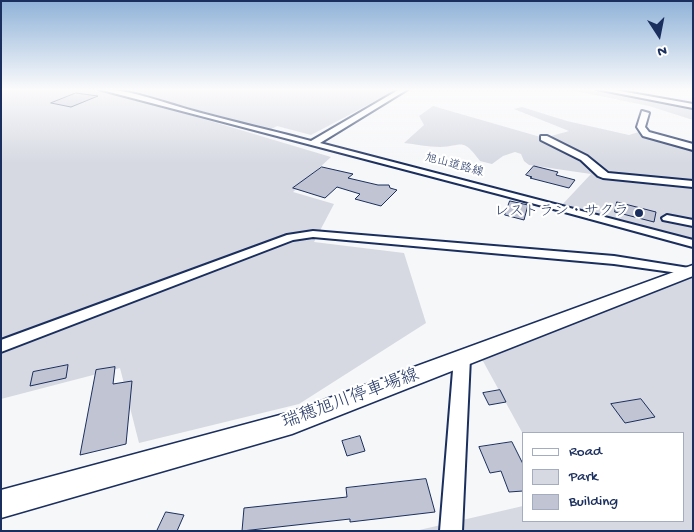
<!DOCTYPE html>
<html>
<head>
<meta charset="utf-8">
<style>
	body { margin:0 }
	#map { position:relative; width:694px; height:532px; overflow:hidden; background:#f6f7f9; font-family:"Gochi Hand",sans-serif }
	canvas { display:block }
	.frame { position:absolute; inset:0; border:2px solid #1b2f5e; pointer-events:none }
	.legend { position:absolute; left:522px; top:432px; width:162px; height:90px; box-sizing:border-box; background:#fff; border:1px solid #a4acbf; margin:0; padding:6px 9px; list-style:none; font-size:15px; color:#1b2f5e }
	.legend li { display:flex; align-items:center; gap:10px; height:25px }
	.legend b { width:25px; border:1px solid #a4acbf }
	.north { position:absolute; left:634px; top:10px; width:50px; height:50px; -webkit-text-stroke:4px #fff; paint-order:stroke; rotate:169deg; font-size:14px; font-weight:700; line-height:20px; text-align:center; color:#1b2f5e }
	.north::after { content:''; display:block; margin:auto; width:18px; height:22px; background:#1b2f5e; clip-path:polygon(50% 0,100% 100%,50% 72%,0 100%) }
</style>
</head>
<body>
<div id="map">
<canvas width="694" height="532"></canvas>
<div class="frame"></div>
<ul class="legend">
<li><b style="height:6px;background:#fff"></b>Road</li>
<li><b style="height:14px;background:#d6d9e2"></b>Park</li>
<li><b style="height:14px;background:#c0c4d3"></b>Building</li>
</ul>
<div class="north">N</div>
</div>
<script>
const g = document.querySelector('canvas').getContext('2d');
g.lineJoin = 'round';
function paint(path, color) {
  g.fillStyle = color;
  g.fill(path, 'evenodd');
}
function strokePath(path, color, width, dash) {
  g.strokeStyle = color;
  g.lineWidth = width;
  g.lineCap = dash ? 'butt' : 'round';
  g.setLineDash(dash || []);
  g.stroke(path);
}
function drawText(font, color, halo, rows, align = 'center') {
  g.font = font + ' "Gochi Hand","Klee One",sans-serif';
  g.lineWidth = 4.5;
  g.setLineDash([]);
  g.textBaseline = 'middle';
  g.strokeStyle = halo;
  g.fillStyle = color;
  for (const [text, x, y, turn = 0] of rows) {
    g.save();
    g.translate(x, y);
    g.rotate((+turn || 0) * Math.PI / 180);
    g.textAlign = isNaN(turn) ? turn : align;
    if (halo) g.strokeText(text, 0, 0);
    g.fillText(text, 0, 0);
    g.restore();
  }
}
paint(new Path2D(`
	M1,89H86L140,100L331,157L293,192L334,204L314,242L404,253L426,323L299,404L139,443L120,368L1,399Z
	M115,89H398L311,135L277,126L270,130L136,93Z
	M565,89C607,89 653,98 693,109V120L649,106Z
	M433,106L544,138L569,131L514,109L522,107L567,121L629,135L642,131L693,147V244L560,207L591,174L529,165L524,161L521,154L515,152L503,156L492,164L480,161C462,137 464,146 440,147C428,147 415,144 404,143L424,125L419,116Z
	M693,269V531H415L523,506V521H683V433L523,434L478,352Z`), '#d6d9e2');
const building = new Path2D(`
	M76,93L98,96L71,107L51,103Z
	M534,166L558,172L556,175L575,180L569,188L530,178L532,177L526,175Z
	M322,167L353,174L348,178L378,185H389L390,188L397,190L381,206L355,199L360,194L337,187L325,198L293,188Z
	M510,201L528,205L524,220L505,215Z
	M617,202L656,212L654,222L615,212Z
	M68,365L66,378L30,386L33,372Z
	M115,367L113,384L132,381L126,444L80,455L96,370Z
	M500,390L506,402L489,405L483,393Z
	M641,399L655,417L625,423L611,404Z
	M360,436L365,451L347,456L342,441Z
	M512,442L523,464V491L509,492L501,471L490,473L479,447Z
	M426,479L435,512L350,522V519L242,531L244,508L347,497L346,488Z
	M166,512L184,515L177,531H157Z`);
paint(building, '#c0c4d3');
strokePath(building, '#1b2f5e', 1);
const minor = new Path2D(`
	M98,89C126,89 153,99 180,107C223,120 268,129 311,141L400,89H408L320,143L693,240V247L502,195Z
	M596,89H609L693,104V108Z
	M642,111L649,113L645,127L649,132L693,144V150L643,136L637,127Z
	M541,136H547L587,156L608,173L693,181V187L603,178L598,176L581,160L541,140Z
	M667,215L693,220V226L663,220L662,218Z
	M313,231L614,256L689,268L693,269V275L614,264L313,237L293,240L1,352V340L287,235Z
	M462,352L467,354L470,358L462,531H440L454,358L457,354Z`);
const secondary = new Path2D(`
	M693,265V276L292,434L1,518V490L291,412Z`);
strokePath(minor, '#1b2f5e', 4);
strokePath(secondary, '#1b2f5e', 3);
paint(minor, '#fff');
paint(secondary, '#fff');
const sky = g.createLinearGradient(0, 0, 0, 163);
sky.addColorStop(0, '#8fb2d8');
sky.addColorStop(0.55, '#fbfbfc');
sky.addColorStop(1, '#fbfbfc00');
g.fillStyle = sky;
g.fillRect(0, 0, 694, 163);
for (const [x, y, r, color] of [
	[639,213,5,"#1b2f5e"]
]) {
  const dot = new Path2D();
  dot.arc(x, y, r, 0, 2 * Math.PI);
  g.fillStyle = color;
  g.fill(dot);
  strokePath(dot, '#fff', 2);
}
drawText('12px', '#1b2f5e', '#fff', [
	["旭山道路線",454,166,15]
]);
drawText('15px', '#1b2f5e', '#fff', [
	["レストラン・サクラ",629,213]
], 'right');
drawText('18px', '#1b2f5e', '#fff', [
	["瑞穂旭川停車場線",351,400,-20]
]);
</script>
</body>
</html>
